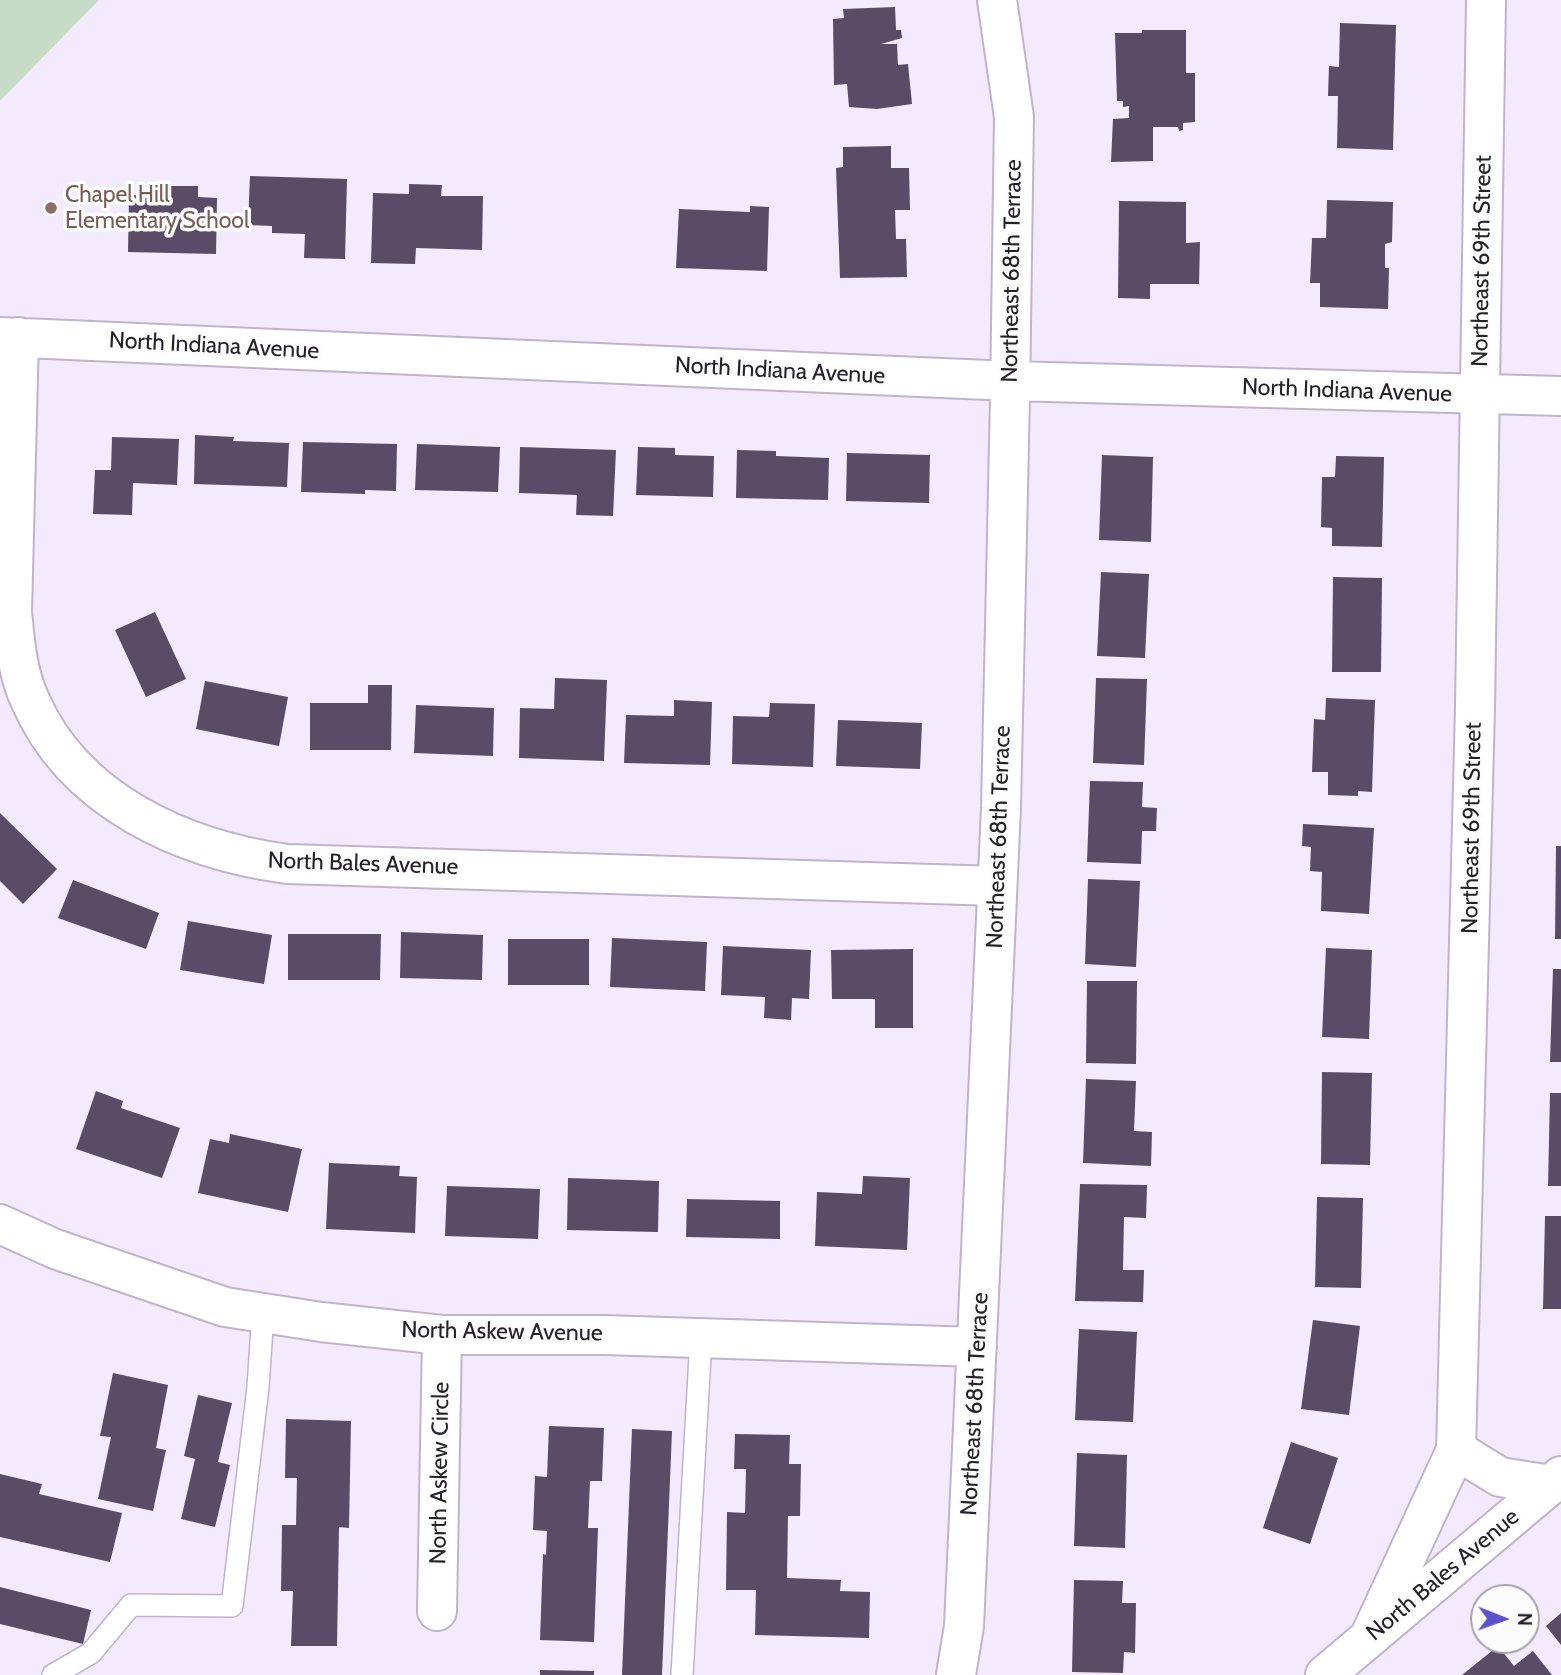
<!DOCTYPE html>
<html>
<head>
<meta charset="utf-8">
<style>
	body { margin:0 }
	#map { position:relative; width:1561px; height:1675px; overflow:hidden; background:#f4eafe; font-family:Cabin,sans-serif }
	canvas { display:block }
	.north { position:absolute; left:1470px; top:1584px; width:70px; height:70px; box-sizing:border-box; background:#fcfcfc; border:2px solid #a6a4a8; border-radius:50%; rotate:91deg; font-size:19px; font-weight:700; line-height:28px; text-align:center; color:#252029 }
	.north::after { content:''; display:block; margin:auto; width:24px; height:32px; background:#5c52ca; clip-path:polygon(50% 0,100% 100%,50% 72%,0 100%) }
</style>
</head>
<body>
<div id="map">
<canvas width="1561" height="1675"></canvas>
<div class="north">N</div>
</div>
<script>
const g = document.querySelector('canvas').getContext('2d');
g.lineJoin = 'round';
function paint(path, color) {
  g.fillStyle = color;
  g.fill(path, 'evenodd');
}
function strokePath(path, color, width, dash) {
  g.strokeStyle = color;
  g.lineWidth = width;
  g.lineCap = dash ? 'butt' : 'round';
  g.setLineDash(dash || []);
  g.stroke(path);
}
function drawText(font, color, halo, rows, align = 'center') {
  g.font = font + ' Cabin,sans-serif';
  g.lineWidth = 7;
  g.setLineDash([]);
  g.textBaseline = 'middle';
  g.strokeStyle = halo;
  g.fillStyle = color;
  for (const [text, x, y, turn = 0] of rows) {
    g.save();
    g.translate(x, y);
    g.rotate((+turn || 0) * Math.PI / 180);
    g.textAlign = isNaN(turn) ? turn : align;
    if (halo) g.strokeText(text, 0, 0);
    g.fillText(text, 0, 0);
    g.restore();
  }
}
paint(new Path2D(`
	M0,0H99L0,101Z`), '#c6dcc7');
paint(new Path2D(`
	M895,7L896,30H901L902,38L881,44H897L898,65L908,64L912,104L877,109L849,107L847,84L834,85L833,19L844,18L843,9Z
	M1340,23L1396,25L1393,150L1337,148L1338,96H1328L1329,66L1339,67Z
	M1142,30H1186V73H1195V122L1183,123V130L1179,131L1178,127H1153V161L1111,162L1113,119L1129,118V106L1123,107V101H1117L1115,33H1142Z
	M891,146V168H909L910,210H895L896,239H906L907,277L840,278L836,168L843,167V147Z
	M250,176L347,179L345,259L304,258L305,234L272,233V226L248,225Z
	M409,184L442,185L441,196H483L482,250L416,248L415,264L371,263L373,193L409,194Z
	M171,186H198V197L217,198L216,254L128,252L129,195L171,196Z
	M1327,200L1393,202L1392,242L1385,244V268H1389L1388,309L1320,307V283H1310L1312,238H1326Z
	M1119,201L1186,202V243L1200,242L1199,284H1150V299L1118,298Z
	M750,206L769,207L767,271L676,268L679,209L750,212Z
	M195,435L234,437L233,441L289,443L287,487L194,484Z
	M112,437L179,439L177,485L133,483L132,515L93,514L95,470H111Z
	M303,442L397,444L396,491L365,490V494L301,492Z
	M417,444L500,447L498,492L415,490Z
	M520,447L616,450L613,516L576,515L577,495L519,493Z
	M638,447L675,448V455L714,456L713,497L636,495Z
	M737,450L776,451V456L829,458L828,500L736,498Z
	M847,453L930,455L929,503L846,501Z
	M1102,455L1153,457L1151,542L1099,540Z
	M1336,456L1384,457L1382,547L1332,546V528L1321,527L1322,477H1335Z
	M1101,572L1149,574L1145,658L1097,656Z
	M1333,577L1382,578L1381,672H1332Z
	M155,612L186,679L146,697L115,630Z
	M555,678L607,680L604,761L519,758L520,708L554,709Z
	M1096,678L1147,679L1144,765L1093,763Z
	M205,681L288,697L279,746L196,729Z
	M368,685H392L391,750H310V703H368Z
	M1326,698L1375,700L1372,792L1358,791V796L1328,795V772H1312L1314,719L1325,720Z
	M674,700L712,702L710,765L624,763L626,715L674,716Z
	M770,703L815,704L813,767L732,764L733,716L769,717Z
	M416,705L494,708L493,756L414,753Z
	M838,720L922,723L920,769L836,766Z
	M1090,781L1143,782L1142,807L1157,808L1156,831H1142L1141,864L1087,862Z
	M0,813L57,869L23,904L0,881Z
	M1303,824L1374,828L1369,914L1321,911L1322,872L1310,871L1311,847L1302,846Z
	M1556,846H1561V939H1555Z
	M1088,879L1140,881L1136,967L1085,964Z
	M73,880L159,913L146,949L58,918Z
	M188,921L272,935L264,984L180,970Z
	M401,932L483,935L482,980L400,978Z
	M288,934H381L380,980H288Z
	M612,938L707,942L705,991L610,987Z
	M508,939H589V985H508Z
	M723,946L811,950L809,999L792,998L791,1020L764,1018L765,997L721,995Z
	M1326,948L1372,950L1369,1039L1322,1037Z
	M913,949V1028H875V999H832L831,950Z
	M1553,969H1561V1062H1550Z
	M1087,981H1137L1136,1064L1086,1063Z
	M1322,1072L1372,1073L1370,1165L1321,1164Z
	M1086,1079L1136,1081L1134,1131L1152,1132L1151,1166L1083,1163Z
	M96,1091L123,1101L121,1108L180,1128L162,1178L76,1149Z
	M1550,1093H1561V1186H1548Z
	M230,1134L302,1149L288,1212L198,1193L210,1139L229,1143Z
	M329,1163L400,1166L399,1176L417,1177L415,1233L326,1229Z
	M863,1176L910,1178L907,1250L815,1246L817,1192L862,1194Z
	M568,1178L659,1181L658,1232L567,1230Z
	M1080,1184L1147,1185L1146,1218L1124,1217L1123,1270H1144L1143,1302L1075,1301Z
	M447,1186L540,1189L538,1239L445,1236Z
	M1317,1197L1363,1198L1361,1288L1315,1287Z
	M687,1199L780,1201V1239L686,1237Z
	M1545,1216H1561V1309H1543Z
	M1313,1320L1360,1326L1349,1415L1301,1409Z
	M1079,1329L1137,1332L1133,1422L1075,1420Z
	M113,1373L168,1385L156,1448L166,1450L153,1511L98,1499L111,1437L100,1436Z
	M198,1395L232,1403L218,1462L230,1465L215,1527L181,1519L195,1459L184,1456Z
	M286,1419L351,1421L349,1528L339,1527L337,1646H291L293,1591H281L282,1525H296L297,1478H285Z
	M549,1426L604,1428L602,1481H590L588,1528H598L594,1642L540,1640L543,1554L546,1555L547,1531L533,1530L535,1476L547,1477Z
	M632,1429L672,1431L662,1675H622Z
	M735,1434L790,1435L789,1464H801L800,1516H788L787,1578L841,1580L840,1591L870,1592L869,1638L755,1635L756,1590H726L727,1512L745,1513L746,1469H734Z
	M1291,1442L1338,1458L1310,1544L1263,1528Z
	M1077,1453L1127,1455L1125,1548L1074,1546Z
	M0,1474L42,1484L39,1494L122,1513L110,1562L0,1537Z
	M1074,1580L1123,1581L1122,1603H1136L1135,1653L1124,1652L1123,1673L1072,1672Z
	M0,1587L91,1610L83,1644L0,1624Z
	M1561,1613V1645L1546,1626Z
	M1498,1646L1514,1666L1533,1651L1552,1675H1462Z
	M540,1670L594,1671V1675H540Z`), '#5a4b67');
const service = new Path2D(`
	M53,1675L91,1653L131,1605L232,1606L258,1387L263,1313
	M682,1675L701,1338`);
const minor = new Path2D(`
	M0,337L1011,381L1561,396
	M19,337L12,612C15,642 17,672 30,700C74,802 184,850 287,864L997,886
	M0,1224L55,1249L225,1307L321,1322L442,1335H604L977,1347
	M1456,1450L1500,1477L1551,1485
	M437,1611L442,1335
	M1369,1638L1456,1450L1475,707L1486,0
	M956,1675L964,1626L1001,808L1010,397L1014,117L997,0
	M1325,1675L1561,1476`);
strokePath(service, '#c0b4cc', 24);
strokePath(minor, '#c0b4cc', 42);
strokePath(service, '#fff', 21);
strokePath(minor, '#fff', 38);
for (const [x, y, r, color] of [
	[51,208,7,"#8d6e63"]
]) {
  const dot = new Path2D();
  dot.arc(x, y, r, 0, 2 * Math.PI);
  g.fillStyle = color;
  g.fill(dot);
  strokePath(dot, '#fcfcfc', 2.5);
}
drawText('23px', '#785e54', '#fcfcfc', [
	["Chapel Hill",65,195],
	["Elementary School",65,221]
], 'left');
drawText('23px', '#252029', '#fcfcfc', [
	["Northeast 69th Street",1482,261,-89],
	["Northeast 68th Terrace",1012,271,-89],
	["North Indiana Avenue",214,346,3],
	["North Indiana Avenue",780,371,3],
	["North Indiana Avenue",1347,391,2],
	["Northeast 69th Street",1472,828,-89],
	["Northeast 68th Terrace",999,837,-88],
	["North Bales Avenue",363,864,2],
	["North Askew Avenue",502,1332,1],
	["Northeast 68th Terrace",975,1404,-87],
	["North Askew Circle",440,1473,-89],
	["North Bales Avenue",1443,1575,-40]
]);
</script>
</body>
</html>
